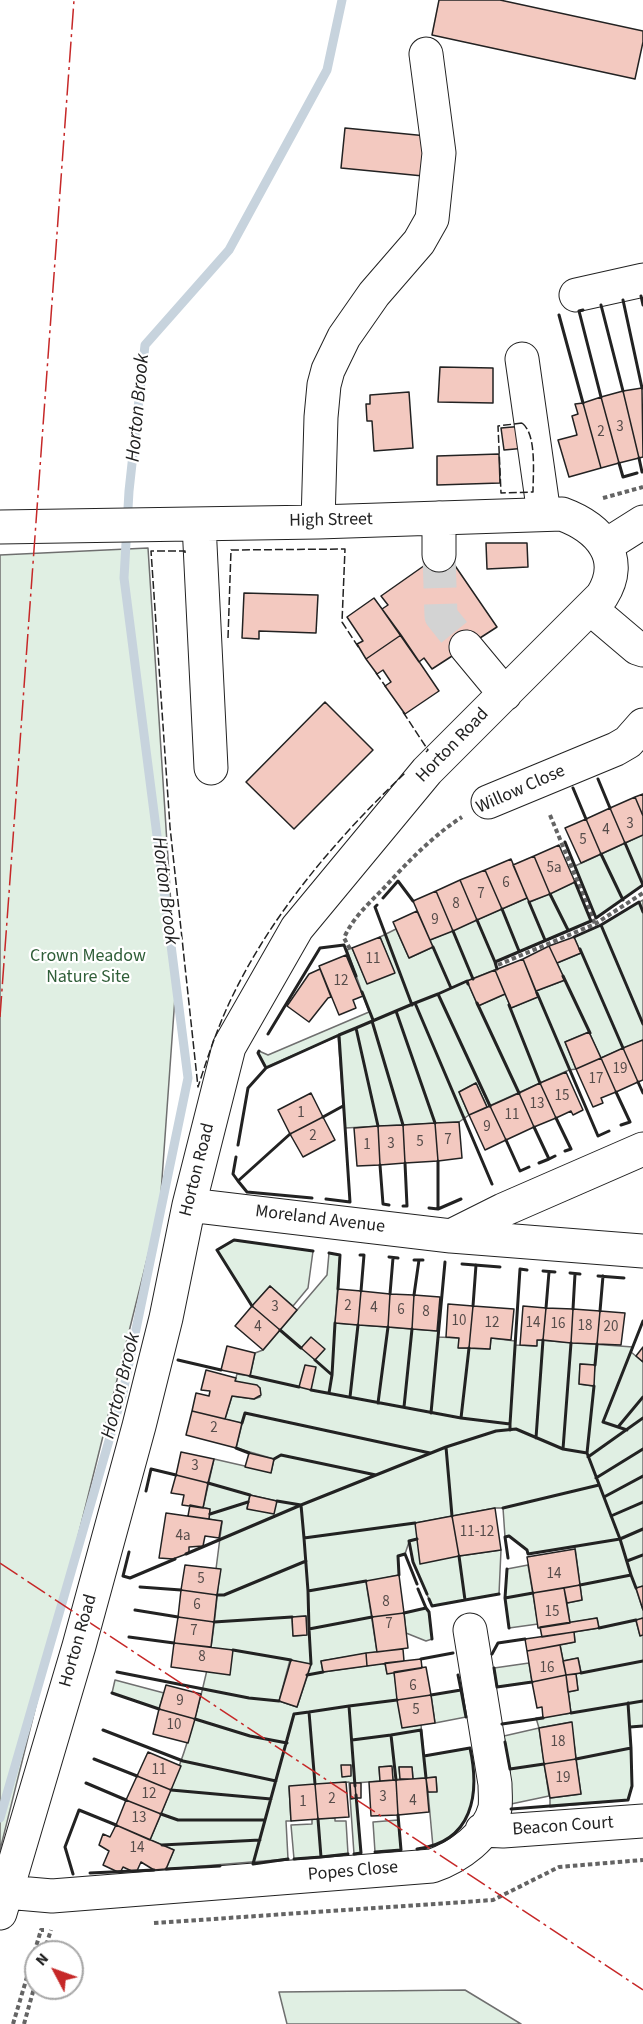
<!DOCTYPE html>
<html>
<head>
<meta charset="utf-8">
<style>
	body { margin:0 }
	#map { position:relative; width:643px; height:2024px; overflow:hidden; background:#fff; font-family:"Source Sans 3",sans-serif }
	canvas { display:block }
	.north { position:absolute; left:24px; top:1940px; width:60px; height:60px; box-sizing:border-box; background:#fff; border:2px solid #a7a7a7; border-radius:50%; rotate:311deg; font-size:16px; font-weight:700; line-height:24px; text-align:center; color:#222 }
	.north::after { content:''; display:block; margin:auto; width:21px; height:27px; background:#c62828; clip-path:polygon(50% 0,100% 100%,50% 72%,0 100%) }
</style>
</head>
<body>
<div id="map">
<canvas width="643" height="2024"></canvas>
<div class="north">N</div>
</div>
<script>
const g = document.querySelector('canvas').getContext('2d');
g.lineJoin = 'round';
function paint(path, color) {
  g.fillStyle = color;
  g.fill(path, 'evenodd');
}
function strokePath(path, color, width, dash) {
  g.strokeStyle = color;
  g.lineWidth = width;
  g.lineCap = dash ? 'butt' : 'round';
  g.setLineDash(dash || []);
  g.stroke(path);
}
function drawText(font, color, halo, rows, align = 'center') {
  g.font = font + ' "Source Sans 3",sans-serif';
  g.lineWidth = 4.5;
  g.setLineDash([]);
  g.textBaseline = 'middle';
  g.strokeStyle = halo;
  g.fillStyle = color;
  for (const [text, x, y, turn = 0] of rows) {
    g.save();
    g.translate(x, y);
    g.rotate((+turn || 0) * Math.PI / 180);
    g.textAlign = isNaN(turn) ? turn : align;
    if (halo) g.strokeText(text, 0, 0);
    g.fillText(text, 0, 0);
    g.restore();
  }
}
const green = new Path2D(`
	M148,548L176,983L160,1207L0,1850V555Z
	M643,835V885L596,918L575,866Z
	M575,882L591,921L495,962L497,969L467,981L478,1006L505,994L511,1008L537,997L536,991L565,980L557,963L581,953L574,937L601,925L643,900V1040L601,1058L589,1032L565,1042L576,1069L569,1070L487,1107L476,1083L459,1092L469,1115L459,1122L345,1128L338,1036L266,1067L258,1053L259,1051L268,1055L369,1012L347,950L352,948L367,983L394,972L380,937L396,929L409,958L433,947L430,940L527,898L530,902Z
	M234,1240L313,1251L308,1288L293,1306L270,1286L252,1306L217,1250Z
	M329,1253L340,1255L335,1323L439,1331L438,1337L459,1338V1348L490,1349L491,1338L515,1341V1345L536,1346L537,1340L633,1347L631,1352L643,1362V1586L636,1589L643,1610V1618L636,1621L640,1635H643V1726L630,1727L632,1786L628,1800L550,1807V1798L581,1794L571,1722L539,1728L549,1796L511,1804L510,1769L504,1736L539,1728L536,1718L571,1713L568,1692L578,1690L576,1674L581,1672L578,1658L563,1661L560,1645L575,1642L574,1632L599,1628L597,1618L570,1623L567,1603L582,1600L575,1547L528,1554L527,1550L509,1536L505,1537L503,1508H495L416,1523L459,1556L501,1550L499,1594L432,1606L413,1562L409,1542L405,1554L398,1556L399,1575L366,1582L377,1652L321,1661L323,1672L385,1663L387,1673L394,1672L402,1727L421,1725L424,1756L470,1748C479,1789 476,1827 433,1847L428,1792L437,1791L436,1777L413,1779L412,1767H399L400,1779L393,1780L391,1766L379,1767L380,1781L355,1783L361,1853L354,1854L349,1782L289,1787L291,1821H286L288,1859L166,1869L174,1850L150,1840C174,1785 194,1729 207,1670C214,1637 216,1603 220,1570L216,1569L222,1522L209,1519L210,1509L203,1508L214,1459L271,1472L274,1459L236,1448L242,1424L225,1419L232,1396L254,1399L260,1397V1388L235,1381L237,1374L250,1376L255,1353L263,1350L327,1275ZM580,1364L595,1365L593,1386L579,1384ZM250,1495L276,1501H277L247,1508ZM306,1616V1635L293,1636L292,1617ZM290,1660L311,1665L297,1707L279,1701Z
	M528,1565L538,1624L509,1628L505,1598L507,1569Z
	M426,1608L429,1612L432,1639L426,1641L406,1633L404,1613Z
	M529,1663L532,1682L497,1687L494,1668Z
	M115,1680L164,1693L159,1709L112,1693Z
	M461,1690L466,1717L435,1723L431,1695Z
	M335,1818V1821H346L348,1854L294,1859L291,1825L312,1824V1819Z
	M398,1820L401,1850L375,1852L373,1822Z
	M465,1990L521,2024H287L279,1992Z`);
paint(green, '#e0efe3');
strokePath(green, '#6f6f6f', 1.5);
strokePath(new Path2D(`
	M0,1818L123,1392L188,1078L124,578L129,491L145,345L229,250L327,70L342,0`), '#c7d3dd', 9);
const building = new Path2D(`
	M439,0H500L643,31V42L635,79L432,35Z
	M345,128L427,136L423,176L341,168Z
	M440,367L493,368V403L438,402Z
	M642,388L643,457L639,458L623,391Z
	M623,391L639,458L619,463L601,397Z
	M409,392L413,448L374,451L372,421H367L366,404H370V395Z
	M601,397L619,463L601,468L583,403Z
	M583,403L601,468L569,477L558,440L577,435L572,416L578,414L575,404Z
	M524,426L526,448L504,450L501,428Z
	M499,454L500,483L437,485V456Z
	M486,543H527L528,567L487,569Z
	M445,551L497,627L432,669L424,658L419,662L382,609L388,605L381,596Z
	M244,593L318,595L316,633L259,631V639L242,638Z
	M374,598L401,635L366,659L357,644L363,641L347,617Z
	M401,635L439,691L405,714L385,686L391,682L383,670L377,674L366,659Z
	M325,702L373,750L294,829L246,782Z
	M643,794V816L635,797Z
	M635,797L643,816V835L625,843L610,808Z
	M610,808L625,843L601,854L586,819Z
	M586,819L601,854L581,863L565,828Z
	M559,845L575,882L550,894L534,856Z
	M534,856L550,894L529,902L513,865Z
	M511,859L527,898L502,909L485,870Z
	M485,870L502,909L477,920L460,880Z
	M460,880L477,920L453,931L436,891Z
	M436,891L453,931L430,940L413,901Z
	M417,911L433,947L409,958L393,922Z
	M380,937L395,973L367,984L352,948Z
	M574,937L581,953L557,963L549,946Z
	M549,946L565,980L536,991L523,959Z
	M346,955L363,996L353,1000L356,1008L339,1015L319,966Z
	M523,959L538,997L511,1008L495,970Z
	M320,969L331,997L328,998L309,1022L287,1006L309,974Z
	M495,970L505,994L478,1006L467,981Z
	M589,1032L601,1058L576,1069L565,1042Z
	M643,1040V1080L638,1082L623,1048Z
	M623,1048L638,1082L616,1092L601,1058Z
	M601,1058L616,1092L601,1098L603,1103L593,1107L576,1069Z
	M566,1072L583,1110L573,1115L571,1111L556,1118L540,1083Z
	M476,1083L487,1107L469,1115L459,1092Z
	M540,1083L556,1118L534,1127L519,1093Z
	M311,1093L323,1117L290,1134L278,1110Z
	M519,1093L534,1127L506,1140L490,1106Z
	M490,1106L506,1140L485,1150L469,1115Z
	M323,1117L335,1140L303,1157L290,1134Z
	M459,1122L462,1158L438,1161L435,1123Z
	M435,1123L438,1161L405,1163L403,1125Z
	M403,1125L405,1163L380,1165L378,1126Z
	M378,1126L380,1165L357,1166L354,1128Z
	M270,1286L297,1310L280,1330L252,1306Z
	M338,1289L361,1291L358,1325L335,1323Z
	M361,1291L390,1294L388,1327L358,1325Z
	M390,1294L414,1295L412,1329L388,1327Z
	M414,1295L440,1297L437,1331L412,1329Z
	M448,1304L473,1306L469,1348H458L459,1338L446,1337Z
	M252,1306L280,1330L263,1350L235,1326Z
	M473,1306L514,1309L511,1340L491,1338L490,1349L469,1348Z
	M523,1306L546,1308L543,1340H537V1346L520,1345Z
	M546,1308L573,1309L571,1343L543,1340Z
	M573,1309L600,1311L597,1344L571,1343Z
	M600,1311L625,1313L621,1345L597,1344Z
	M311,1337L325,1349L315,1360L301,1348Z
	M227,1346L255,1353L250,1376L221,1370Z
	M643,1347V1362L636,1356Z
	M580,1364L595,1365L594,1386L579,1384Z
	M305,1365L316,1367L311,1390L299,1387Z
	M206,1370L236,1378L235,1381L257,1385L260,1388L261,1395L254,1399L232,1396L225,1419L192,1411L196,1393L209,1396L210,1391L201,1390Z
	M192,1411L242,1423L236,1448L186,1435Z
	M181,1452L214,1459L208,1483L176,1475Z
	M249,1453L274,1459L271,1473L245,1467Z
	M176,1475L208,1483L203,1508L182,1505L184,1495L171,1493Z
	M250,1495L277,1501L274,1514L247,1509Z
	M190,1505L210,1509L209,1519L188,1516Z
	M495,1508L501,1550L459,1556L452,1516Z
	M166,1513L222,1521L219,1538L205,1536L203,1546L189,1547V1553L173,1559L159,1558Z
	M452,1516L459,1556L420,1564L415,1523Z
	M575,1549L580,1585L533,1593L527,1557Z
	M185,1565L221,1569L217,1595L181,1590Z
	M399,1575L404,1613L372,1617L366,1581Z
	M580,1585L582,1600L567,1603L564,1588Z
	M643,1586V1610L636,1588Z
	M564,1588L570,1623L538,1628L533,1593Z
	M181,1590L217,1595L214,1622L178,1617Z
	M404,1613L408,1648L377,1652L372,1617Z
	M306,1616L307,1635L293,1636L292,1617Z
	M178,1617L214,1622L211,1647L174,1643Z
	M597,1618L599,1628L542,1637L540,1627Z
	M643,1618V1635L640,1636L636,1620Z
	M574,1632L575,1642L527,1651L525,1639Z
	M174,1643L233,1650L230,1675L171,1667Z
	M560,1645L566,1675L532,1682L527,1651Z
	M403,1649L404,1661L367,1666L366,1653Z
	M366,1653L367,1666L323,1672L321,1661Z
	M578,1658L581,1673L566,1675L563,1661Z
	M421,1659L422,1668L387,1674L385,1663Z
	M291,1660L311,1664L297,1707L279,1701Z
	M426,1667L431,1695L397,1700L394,1672Z
	M576,1674L578,1690L568,1692L566,1675Z
	M566,1675L571,1713L543,1718L542,1707L537,1708L532,1682Z
	M166,1685L201,1694L195,1719L159,1709Z
	M431,1695L435,1723L402,1728L397,1700Z
	M159,1709L195,1719L188,1743L153,1734Z
	M572,1722L576,1759L544,1764L539,1728Z
	M148,1752L181,1766L171,1790L137,1776Z
	M576,1759L581,1794L550,1798L544,1764Z
	M341,1765H351V1776L342,1777Z
	M392,1766L393,1780L380,1781L379,1767Z
	M399,1767H412L413,1779H400Z
	M137,1776L171,1790L161,1814L126,1800Z
	M436,1777L437,1792H428L426,1778Z
	M426,1778L429,1812L398,1815L396,1780Z
	M396,1780L398,1815L371,1816L369,1782Z
	M346,1782L349,1817L318,1819L315,1784Z
	M350,1783H355L356,1798L351,1799Z
	M355,1783H361V1798H356Z
	M315,1784L318,1819L291,1821L289,1786Z
	M126,1800L161,1814L150,1840L116,1825Z
	M116,1825L174,1850L166,1869L154,1870L141,1862L136,1873L123,1867L120,1873L103,1865L109,1851L99,1845L103,1834L110,1837Z`);
paint(building, '#f3c9c0');
strokePath(building, '#222', 1.5);
strokePath(new Path2D(`
	M439,555L441,616L466,647`), '#d3d3d3', 33, [33, 16]);
const minor = new Path2D(`
	M576,295L643,280
	M522,359L544,514
	M318,522L321,417L324,385L328,370L344,337L374,294L419,242L432,219L439,153L426,54
	M199,524L211,768
	M0,527L318,522L562,514C600,528 626,558 602,596L427,771L297,928L229,1047L189,1205L166,1318L139,1426L79,1646L0,1913
	M605,546L643,522
	M439,555V518
	M591,609L637,648L643,650
	M466,647L505,694
	M488,802L616,749L628,742L643,725
	M189,1205L451,1236L643,1251
	M451,1236L503,1210L643,1149
	M482,1830L503,1831L643,1821
	M6,1892L52,1896L432,1866C458,1857 488,1836 495,1808C496,1800 495,1792 495,1784L470,1630`);
strokePath(minor, '#222', 35);
strokePath(new Path2D(`
	M603,498L643,487
	M550,815L595,924
	M350,949L344,938C352,919 368,904 382,890C407,863 431,837 462,817
	M498,965L595,924L643,893
	M154,1923L493,1900L559,1867L643,1860
	M44,1952L51,1930
	M13,2024L41,1930H44
	M24,2024L36,1981`), '#646464', 4, [4.5, 3]);
strokePath(minor, '#fff', 33);
strokePath(new Path2D(`
	M522,423C537,434 533,474 533,492L501,493L498,426Z
	M185,553V551H151L170,827L198,1087C208,1056 218,1026 232,997C273,912 337,838 405,773
	M228,638L231,550L345,549L342,622L359,648
	M376,673L386,687
	M403,712L428,750L426,752`), '#222', 1.5, [8, 3]);
strokePath(new Path2D(`
	M641,296L643,305
	M623,300L642,388
	M601,305L623,391
	M583,310L579,311L601,397
	M559,315L583,403
	M639,458L642,472
	M619,463L623,477L637,473
	M598,779L610,808
	M573,788L586,819
	M565,842L596,918L643,885
	M625,843L643,885
	M601,854L623,900
	M550,894L568,930
	M383,898L398,881L413,901
	M529,902L545,940
	M377,905L375,907L412,1005
	M502,909L519,951
	M477,920L495,962
	M601,925L639,902L643,912
	M453,931L473,979
	M574,937L601,925L643,1024
	M433,947L451,988
	M580,949L623,1048
	M497,969L495,962L591,921L575,882
	M563,976L590,1033
	M362,992L373,1020
	M537,993L598,1136L609,1131
	M438,994L467,981L468,984
	M415,1003L438,994L490,1106
	M477,1003L519,1093
	M509,1005L540,1083
	M396,1011L415,1003L492,1184
	M372,1021L403,1125
	M356,1028L396,1011L435,1123
	M268,1034L320,948L344,945L356,976
	M259,1051L258,1053L266,1068L339,1035
	M638,1082L643,1093
	M616,1092L630,1122L621,1125
	M323,1117L343,1106
	M556,1118L571,1149L565,1151
	M534,1127L549,1159L539,1163
	M290,1134L238,1181L247,1192L312,1198
	M506,1140L520,1171L529,1167
	M238,1145L248,1088L266,1068
	M236,1157L233,1174L238,1181
	M549,1159L555,1156
	M438,1161V1209
	M380,1165L383,1204L389,1205
	M326,1199L350,1202L339,1035L356,1028L378,1126
	M403,1206H407L405,1163
	M429,1208L438,1209L461,1199
	M329,1253L340,1255L338,1289
	M360,1255H364L361,1291
	M389,1257L398,1258
	M414,1260H423
	M462,1264L500,1267
	M543,1271L555,1272
	M570,1273L580,1274
	M598,1276L624,1278
	M390,1294L393,1258
	M414,1295L419,1260
	M252,1306L217,1250L234,1240L313,1251
	M473,1306L476,1265
	M546,1308L549,1272
	M573,1309L575,1274
	M600,1311L603,1276
	M280,1330L301,1348
	M178,1360L221,1370
	M315,1360L332,1375L329,1393
	M595,1365L597,1344
	M332,1375L335,1323
	M250,1376L299,1387
	M311,1390L461,1418L510,1424V1430
	M350,1397L358,1325
	M378,1403L388,1327
	M404,1407L412,1329
	M431,1413L445,1262
	M461,1418L469,1348
	M242,1423L245,1413L430,1453
	M510,1424L520,1269L527,1270
	M618,1427L643,1397
	M627,1430L603,1422L643,1321
	M536,1438L543,1340
	M446,1447L496,1431L516,1429L563,1449L587,1453L620,1539L528,1554L527,1550L509,1536L505,1537L508,1558
	M236,1448L249,1453
	M563,1449L571,1343
	M587,1453L594,1386
	M588,1457L643,1418
	M274,1459L281,1455L376,1475
	M596,1478L643,1449
	M208,1483L250,1495
	M146,1491L151,1469L176,1475
	M604,1497L643,1476
	M277,1501L301,1505
	M503,1508L599,1485
	M210,1514L248,1502
	M611,1516L643,1502
	M304,1538L301,1505L446,1447L452,1516
	M417,1539L409,1541L413,1562L427,1594
	M129,1552L123,1576L130,1578L175,1559
	M186,1554L301,1505
	M627,1561L643,1555
	M507,1569L505,1598L533,1593
	M399,1575L398,1556L405,1554L417,1584
	M631,1575L636,1588
	M580,1585L631,1575L620,1539L643,1529
	M140,1587L181,1590
	M418,1589L426,1608
	M308,1591L304,1538L415,1523
	M217,1595H224L306,1561
	M505,1598L509,1628
	M429,1599L432,1606L465,1600L459,1556
	M465,1600L499,1594
	M135,1610L178,1617
	M404,1613L426,1608L429,1612L432,1639
	M214,1622L292,1617
	M599,1628L636,1620
	M309,1629L308,1591L366,1581
	M129,1637L174,1643
	M233,1650L291,1660
	M492,1654L498,1643L525,1639
	M421,1659L453,1653
	M311,1664L309,1629L372,1617
	M494,1668L497,1687L532,1682
	M117,1672L249,1698L279,1701
	M581,1673L643,1661
	M307,1675L323,1672
	M458,1675L461,1690
	M112,1693L159,1709
	M431,1695L461,1690L466,1717
	M349,1706L397,1700
	M309,1712L349,1706L355,1786
	M571,1713L643,1701
	M195,1719L250,1736L287,1743
	M502,1724L543,1718
	M630,1727L643,1726
	M103,1730L183,1761L276,1781
	M391,1735L421,1730L426,1778
	M352,1740L391,1735L396,1780
	M505,1742L510,1769L544,1764
	M94,1759L137,1776
	M576,1759L631,1748L628,1703
	M86,1783L126,1800
	M171,1790L271,1799
	M511,1809L628,1800L632,1786L631,1748
	M161,1814L178,1820H265
	M162,1845L260,1840
	M417,1849C473,1842 480,1794 470,1748L424,1756
	M375,1852L401,1850L398,1815
	M354,1854L361,1853L356,1795
	M321,1857L348,1854
	M288,1859L253,1864L294,1714L309,1712L315,1784
	M294,1859L321,1857L318,1819
	M166,1869L220,1866
	M90,1873L154,1870
	M73,1874L65,1847L79,1810L116,1825`), '#222', 3);
strokePath(new Path2D(`
	M0,1017L74,0
	M0,1563L643,1990`), '#c62828', 1.5, [21, 4.5, 3, 4.5]);
drawText('15px', '#564c4a', null, [
	["3",620,428],
	["2",601,433],
	["3",630,825],
	["4",606,831],
	["5",583,841],
	["5a",554,869],
	["6",506,884],
	["7",481,895],
	["8",456,905],
	["9",435,921],
	["11",373,960],
	["12",341,982],
	["19",620,1070],
	["17",596,1080],
	["15",562,1097],
	["13",537,1105],
	["1",301,1114],
	["11",512,1116],
	["9",487,1128],
	["2",313,1137],
	["7",448,1141],
	["5",420,1143],
	["3",391,1145],
	["1",367,1146],
	["2",348,1307],
	["3",275,1308],
	["4",374,1309],
	["6",401,1311],
	["8",426,1313],
	["10",459,1322],
	["12",492,1324],
	["14",533,1324],
	["16",558,1325],
	["18",585,1327],
	["4",258,1328],
	["20",611,1328],
	["2",214,1429],
	["3",195,1467],
	["11-12",477,1533],
	["4a",183,1537],
	["14",554,1575],
	["5",201,1580],
	["8",386,1603],
	["6",197,1606],
	["15",552,1613],
	["7",389,1625],
	["7",194,1632],
	["8",202,1658],
	["16",547,1669],
	["6",413,1687],
	["9",180,1702],
	["5",416,1711],
	["10",174,1726],
	["18",558,1743],
	["11",159,1771],
	["19",563,1779],
	["12",149,1795],
	["3",383,1798],
	["2",332,1800],
	["4",413,1802],
	["1",303,1803],
	["13",139,1819],
	["14",137,1849]
]);
drawText('18px', '#222', '#fff', [
	["High Street",331,521,-1],
	["Horton Road",453,746,-46],
	["Willow Close",521,790,-24],
	["Horton Road",198,1170,-76],
	["Moreland Avenue",320,1220,7],
	["Horton Road",79,1641,-74],
	["Beacon Court",563,1827,-4],
	["Popes Close",353,1872,-5]
]);
drawText('18px', '#2f5e38', '#fff', [
	["Crown Meadow",88,957],
	["Nature Site",88,978]
]);
drawText('italic 20px', '#222', '#fff', [
	["Horton Brook",139,408,-85],
	["Horton Brook",164,891,83],
	["Horton Brook",122,1386,-76]
]);
</script>
</body>
</html>
